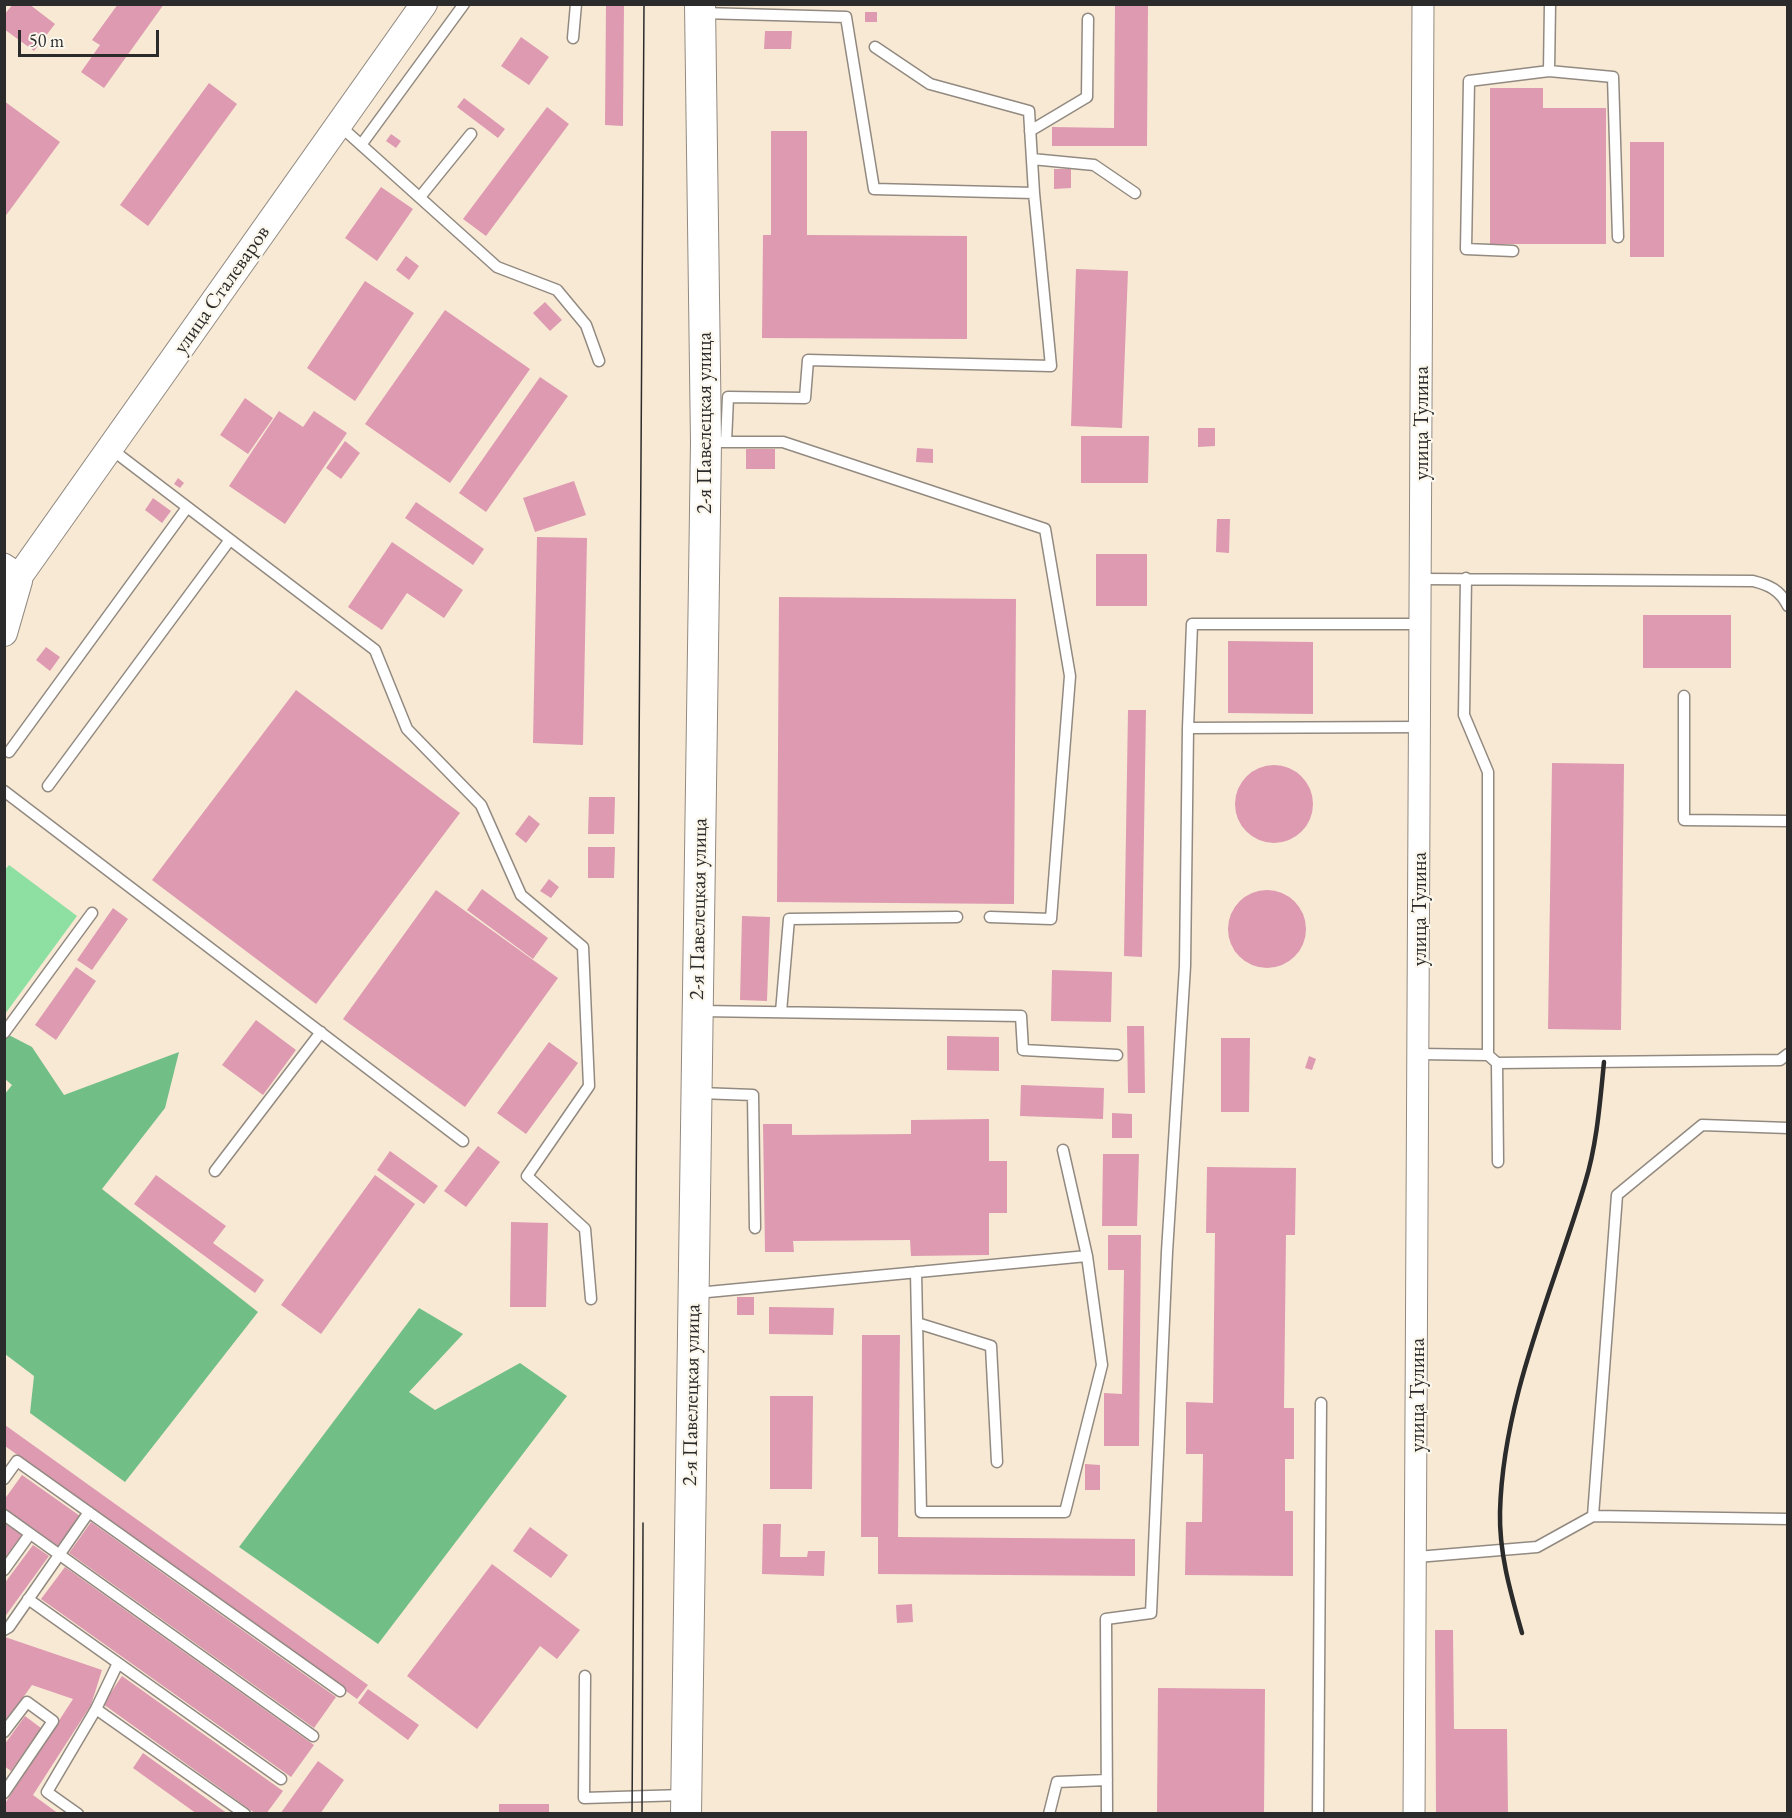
<!DOCTYPE html>
<html>
<head>
<meta charset="utf-8">
<style>
	body { margin:0 }
	#map { position:relative; width:1792px; height:1818px; overflow:hidden; background:#f8e9d5; font-family:"EB Garamond",serif }
	canvas { display:block }
	.frame { position:absolute; inset:0; border:6px solid #2b2b2b; pointer-events:none }
	.scale { position:absolute; left:18px; top:30px; width:141px; height:27px; box-sizing:border-box; border:3px solid #2b2b2b; border-top:0; padding-left:8px; font-size:18px; line-height:21px; white-space:nowrap; color:#2b2b2b; -webkit-text-stroke:4px #fbf7ec; paint-order:stroke }
</style>
</head>
<body>
<div id="map">
<canvas width="1792" height="1818"></canvas>
<div class="frame"></div>
<div class="scale">50 m</div>
</div>
<script>
const g = document.querySelector('canvas').getContext('2d');
g.lineJoin = 'round';
function paint(path, color) {
  g.fillStyle = color;
  g.fill(path, 'evenodd');
}
function strokePath(path, color, width, dash) {
  g.strokeStyle = color;
  g.lineWidth = width;
  g.lineCap = dash ? 'butt' : 'round';
  g.setLineDash(dash || []);
  g.stroke(path);
}
function drawText(font, color, halo, rows, align = 'center') {
  g.font = font + ' "EB Garamond",serif';
  g.lineWidth = 4.5;
  g.setLineDash([]);
  g.textBaseline = 'middle';
  g.strokeStyle = halo;
  g.fillStyle = color;
  for (const [text, x, y, turn = 0] of rows) {
    g.save();
    g.translate(x, y);
    g.rotate((+turn || 0) * Math.PI / 180);
    g.textAlign = isNaN(turn) ? turn : align;
    if (halo) g.strokeText(text, 0, 0);
    g.fillText(text, 0, 0);
    g.restore();
  }
}
paint(new Path2D(`
	M9,865L77,916L5,1014L4,871Z`), '#8de0a1');
paint(new Path2D(`
	M5,1033L32,1047L64,1095L179,1052L165,1108L102,1189L258,1312L125,1482L30,1413L34,1376L5,1354L4,1095L12,1085L5,1079Z
	M419,1308L463,1334L409,1392L435,1410L520,1363L567,1396L378,1644L239,1547Z`), '#72be87');
paint(new Path2D(`
	M13,4H29L55,24L34,51L4,29V15Z
	M118,4H164L104,88L81,72L100,45L92,40Z
	M606,4H624L623,126L605,125Z
	M1115,4H1148L1147,146H1052V127L1114,128Z
	M865,12H877V22H865Z
	M765,31H792L791,49H764Z
	M521,37L549,57L529,85L501,66Z
	M209,83L237,104L148,226L120,205Z
	M1490,88H1543V108H1606V244H1490Z
	M464,98L505,129L498,138L457,107Z
	M4,101L60,142L4,218Z
	M547,107L569,124L486,236L463,219Z
	M771,131H807V235L967,236V339L762,338L763,235H771Z
	M391,134L401,141L396,148L386,141Z
	M1630,142H1664V257H1630Z
	M1054,169H1071V188L1054,189Z
	M381,187L413,209L377,261L345,238Z
	M406,256L419,266L409,280L396,270Z
	M1076,269L1128,271L1122,428L1071,426Z
	M365,281L414,313L355,401L307,368Z
	M545,302L562,320L550,331L533,313Z
	M445,310L530,369L450,483L365,424Z
	M540,377L568,396L486,512L459,493Z
	M245,398L273,418L248,454L220,435Z
	M279,411L303,427L314,411L347,433L285,524L229,486Z
	M1198,428H1215V446L1198,447Z
	M1081,436H1149L1148,483H1081Z
	M345,441L360,453L341,479L326,468Z
	M917,448L933,449V463L916,462Z
	M746,449H775V469H746Z
	M178,478L184,483L180,488L174,484Z
	M574,481L586,515L535,532L523,498Z
	M153,498L171,511L162,523L145,510Z
	M416,502L484,549L473,565L405,518Z
	M1217,519H1230L1229,553L1216,552Z
	M537,537L587,538L583,745L533,743Z
	M392,542L463,590L444,618L407,593L382,630L348,607Z
	M1096,554H1147V606H1096Z
	M779,597L1016,599L1014,904L777,902Z
	M1643,615H1731V668H1643Z
	M1228,641L1313,642V714L1228,713Z
	M46,647L60,657L50,671L36,660Z
	M296,690L460,813L316,1004L152,880Z
	M1128,710H1146L1142,957L1124,956Z
	M1552,763L1624,764L1621,1030L1548,1029Z
	M1235 804a39 39 0 1 1 78 0a39 39 0 1 1-78 0Z
	M589,797H615L614,834H588Z
	M529,815L540,824L526,843L515,834Z
	M588,847H615L614,878H588Z
	M549,879L559,887L551,898L540,891Z
	M482,889L548,938L533,959L467,910Z
	M1228 929a39 39 0 1 1 78 0a39 39 0 1 1-78 0Z
	M436,890L558,978L465,1107L343,1019Z
	M113,908L128,919L92,970L77,960Z
	M742,916L770,917L767,1001L740,1000Z
	M76,967L96,981L56,1040L35,1025Z
	M1052,970L1112,972L1111,1022L1051,1021Z
	M256,1020L296,1050L263,1095L222,1065Z
	M1127,1026H1144L1145,1093H1128Z
	M947,1036L999,1037V1071L947,1070Z
	M1221,1038H1250L1249,1112H1221Z
	M549,1042L578,1063L526,1134L497,1113Z
	M1309,1056L1316,1059L1312,1070L1305,1068Z
	M1021,1085L1104,1088L1103,1119L1020,1116Z
	M1112,1113L1132,1114V1138H1112Z
	M989,1119V1161H1007V1213H989V1255L911,1256L910,1240L793,1241L794,1252H765L763,1124H792V1135L911,1134V1120Z
	M478,1146L500,1162L466,1207L444,1191Z
	M390,1151L438,1186L424,1204L377,1170Z
	M1103,1154H1139L1137,1226H1102Z
	M1207,1167L1296,1168L1295,1235H1286L1284,1408H1294V1459H1285V1511H1293V1576L1185,1575L1186,1522H1202L1203,1454H1186V1402L1213,1403L1215,1233H1206Z
	M156,1175L226,1226L213,1243L264,1280L255,1293L134,1204Z
	M375,1175L415,1204L321,1334L281,1305Z
	M511,1222L548,1223L546,1307H510Z
	M1108,1235H1141L1139,1446H1104V1393L1122,1394L1124,1270H1108Z
	M737,1297H754V1315H737Z
	M769,1307L834,1308L833,1335L769,1334Z
	M862,1335H900L898,1537L1135,1539V1576L878,1574V1537H861Z
	M770,1396H813L812,1489H770Z
	M5,1425L368,1685L357,1699L5,1446Z
	M1085,1464L1100,1465V1490H1085Z
	M22,1475L80,1516L58,1546L4,1508V1500Z
	M91,1522L336,1697L314,1728L69,1553Z
	M4,1523L22,1535L4,1559Z
	M763,1524H781L780,1557H807L808,1551H825L824,1576L762,1574Z
	M530,1527L568,1555L551,1578L513,1551Z
	M33,1545L49,1556L4,1618V1584Z
	M492,1564L580,1630L557,1659L540,1646L477,1729L407,1676Z
	M65,1567L314,1745L291,1777L41,1599Z
	M912,1604L913,1622L897,1623L896,1605Z
	M1435,1630H1453L1454,1729H1507L1508,1814H1436Z
	M5,1637L102,1670L91,1705L33,1795L59,1814H4V1805L73,1699L32,1685L5,1723Z
	M122,1676L283,1791L266,1814H256L103,1704Z
	M1158,1688L1265,1689L1264,1814H1157Z
	M368,1689L419,1725L408,1740L358,1703Z
	M25,1716L41,1728L11,1771L4,1766V1745Z
	M143,1753L228,1814H197L133,1768Z
	M318,1761L344,1780L320,1814H280Z
	M499,1804H549V1814H499Z`), '#dd9ab1');
const service = new Path2D(`
	M1550,4L1549,71L1613,77L1618,237
	M702,13L846,17L874,189L1034,193L1051,366L808,360L805,398L728,397L726,442
	M573,38L576,4
	M875,47L930,84L1029,111L1034,193
	M339,125L497,267L557,290L586,325L599,361
	M1030,131L1087,97L1088,19
	M361,145L464,4
	M1032,159L1094,165L1135,193
	M420,197L471,134
	M1513,251L1466,249L1469,81L1549,71
	M721,442H783L1045,529L1070,676L1051,919L990,917
	M111,449L375,650L407,729L481,805L521,895L583,947L589,1086L527,1176L585,1229L591,1299
	M1466,578L1464,715L1488,772V1055
	M1422,579L1753,581C1769,585 1780,590 1788,606
	M1684,696V820L1788,821
	M1188,728L1192,624H1422
	M9,752L186,509
	M48,786L229,541
	M4,791L463,1141
	M701,1011L1021,1016L1023,1050L1117,1055
	M781,1012L789,919L957,917
	M4,1033L92,913
	M1420,1054L1488,1055L1497,1063L1780,1060L1788,1054
	M1497,1063L1498,1162
	M700,1093L753,1095L755,1228
	M215,1171L321,1032
	M916,1272L921,1512H1065L1102,1365L1087,1256L1063,1150
	M697,1293L1087,1256
	M917,1323L991,1346L997,1462
	M4,1479L17,1461L340,1691
	M4,1515L313,1736
	M1593,1516L1617,1195L1702,1125L1788,1128
	M1417,1557L1537,1547L1593,1516L1788,1519
	M4,1570L30,1534
	M28,1599L281,1779
	M4,1630L9,1627L89,1512
	M585,1676L584,1798L684,1795
	M96,1709L245,1814
	M4,1732L27,1702L53,1721L4,1793
	M78,1814L47,1792L96,1709L118,1663
	M1049,1814L1057,1782L1107,1780
	M1107,1814L1106,1619L1151,1613L1167,1252L1185,966L1188,728L1421,727
	M1318,1814L1321,1403`);
const minor = new Path2D(`
	M4,564L21,575
	M1414,1814L1423,4`);
const tertiary = new Path2D(`
	M4,598L424,4
	M4,633L19,581`);
const secondary = new Path2D(`
	M686,1814L706,442L700,4`);
strokePath(service, '#928a80', 13);
strokePath(minor, '#928a80', 23);
strokePath(tertiary, '#928a80', 28);
strokePath(secondary, '#928a80', 32);
strokePath(service, '#fff', 10);
strokePath(minor, '#fff', 21);
strokePath(tertiary, '#fff', 26);
strokePath(secondary, '#fff', 30);
strokePath(new Path2D(`
	M632,1814L644,4
	M642,1814L643,1523`), '#2b2b2b', 1.5);
strokePath(new Path2D(`
	M1522,1633C1511,1594 1499,1554 1500,1512C1503,1398 1553,1291 1585,1183C1597,1144 1600,1102 1604,1062`), '#2b2b2b', 4.5);
drawText('21px', '#2b2b2b', '#fbf7ec', [
	["улица Сталеваров",222,290,-55],
	["2-я Павелецкая улица",705,423,-90],
	["улица Тулина",1422,423,-90],
	["2-я Павелецкая улица",699,909,-89],
	["улица Тулина",1420,909,-90],
	["2-я Павелецкая улица",692,1395,-89],
	["улица Тулина",1418,1395,-90]
]);
</script>
</body>
</html>
